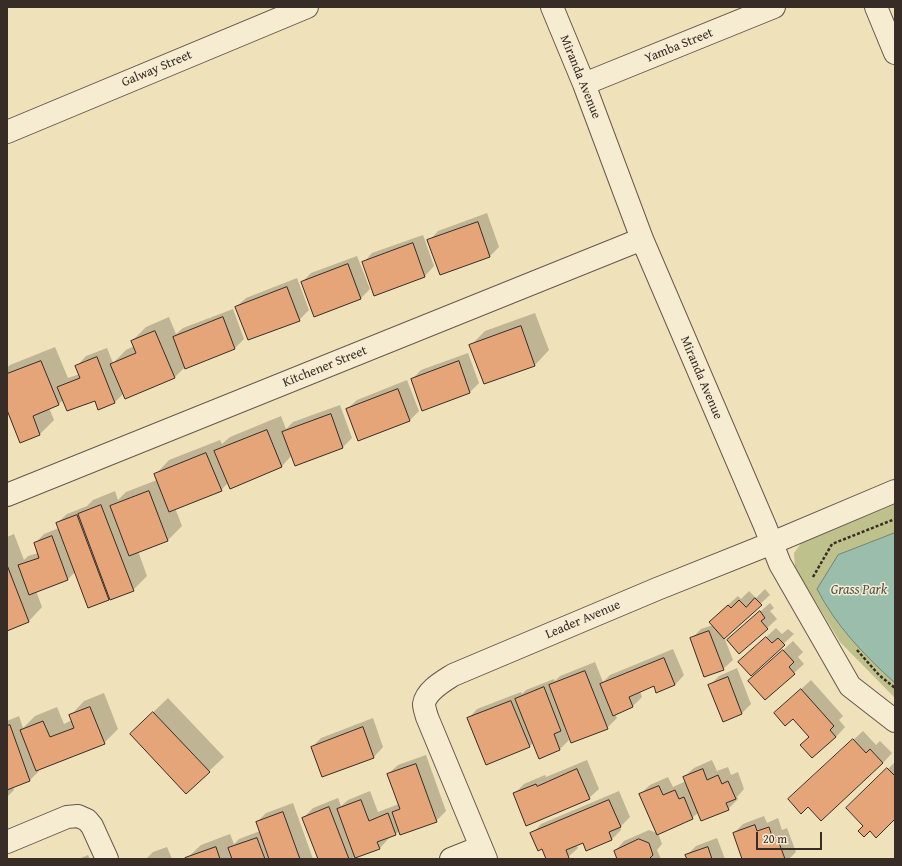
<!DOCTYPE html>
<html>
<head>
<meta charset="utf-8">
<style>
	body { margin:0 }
	#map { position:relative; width:902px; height:866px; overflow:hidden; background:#efe1b9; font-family:"Gentium Book Plus",serif }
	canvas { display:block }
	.frame { position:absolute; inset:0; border:8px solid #382c27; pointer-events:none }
	.scale { position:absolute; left:756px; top:832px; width:66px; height:18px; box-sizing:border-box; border:2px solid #382c27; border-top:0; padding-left:5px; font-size:12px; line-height:14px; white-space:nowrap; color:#382c27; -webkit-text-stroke:3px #f5ecd2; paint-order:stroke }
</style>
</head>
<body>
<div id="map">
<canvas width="902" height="866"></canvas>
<div class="frame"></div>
<div class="scale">20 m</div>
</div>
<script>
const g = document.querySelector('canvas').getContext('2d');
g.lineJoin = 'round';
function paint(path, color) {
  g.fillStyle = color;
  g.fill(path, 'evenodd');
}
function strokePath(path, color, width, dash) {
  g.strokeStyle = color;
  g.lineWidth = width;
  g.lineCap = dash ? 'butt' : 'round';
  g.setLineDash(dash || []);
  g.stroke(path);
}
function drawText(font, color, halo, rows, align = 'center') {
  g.font = font + ' "Gentium Book Plus",serif';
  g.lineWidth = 3;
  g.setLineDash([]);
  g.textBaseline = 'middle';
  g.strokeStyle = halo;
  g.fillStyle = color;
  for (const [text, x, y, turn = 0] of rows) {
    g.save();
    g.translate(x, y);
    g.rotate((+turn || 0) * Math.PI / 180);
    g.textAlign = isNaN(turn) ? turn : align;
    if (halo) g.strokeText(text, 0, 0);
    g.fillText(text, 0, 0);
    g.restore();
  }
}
paint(new Path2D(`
	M895,504V698L840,642L795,568L794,553L802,542Z`), '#bec18b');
const water = new Path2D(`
	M895,533V683C864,655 836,626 817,589L838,555Z`);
paint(water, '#9abeab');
strokePath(water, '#738476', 1);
paint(new Path2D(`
	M487,213L499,247L490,256L441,274L429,241L438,231Z
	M423,235L434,266L425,276L374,294L363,263L372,253Z
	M357,256L370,289L361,298L302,282L311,273Z
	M297,278L309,310L299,320L236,307L246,298Z
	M233,309L244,339L235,348L185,367L175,377L124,393L115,402L98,408L95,399L63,400L58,405L49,408L54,420L40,434L7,407V368L10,365L55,347L68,378L80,374L77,366L86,356L107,348L113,363L126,350L134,346L132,341L146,327L169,317L176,334L183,328Z
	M535,313L549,350L535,365L484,383L471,345L485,331Z
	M468,353L479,383L470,392L423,409L412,379L421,370Z
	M407,380L419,411L410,420L347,409L357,400Z
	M340,405L352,438L343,447L296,464L292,455L282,466L228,483L221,490L175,508L182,526L168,540L138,551L147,576L133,590L110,597L108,599L75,572L68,579L36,591L42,607L28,622L7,629V537L14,534L24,560L28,556L38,553L35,543L44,534L59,528L57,523L67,514L87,506L93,500L115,491L118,500L126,492L157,480L155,475L169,460L220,440L222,444L230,437L281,416L286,429L293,422Z
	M765,589L770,595L724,637L733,660L723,669L691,639L701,629L713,625L720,612L738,596L741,599L749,591L756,598Z
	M770,603L774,608L770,611L777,619L740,653L738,631Z
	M776,628L782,634L788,629L794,634L751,674L749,653Z
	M793,641L803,652L798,657L804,664L794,673L759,672Z
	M673,649L684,675L675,685H654L640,691L642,697L633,706L615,714L617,718L607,728L566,725L564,726L569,740L560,749L534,742L530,746L468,719L477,709L521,692L522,694L526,690L554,679L555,681L560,676L595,662L603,682L610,675Z
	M737,668L751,704L742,713L723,720L710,685L719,676Z
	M811,680L843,716L839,720L845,727L836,737L801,745L810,736L785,704Z
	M104,693L118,729L104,743L38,769L39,771L30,780L13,786L14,790L7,797V721L19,716L23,728L35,716L57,707L64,724L72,720L70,716L84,701Z
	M168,698L224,757L186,793L145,720Z
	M373,718L383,747L374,757L323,776L312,747L321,738Z
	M863,731L876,745L880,741L892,753L883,763L799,790Z
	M426,755L446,811L436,821L400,830L396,834L388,837L389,838L380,848L355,856L352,859H319L303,818L313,808L338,798L341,806L348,800L370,791L378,812L399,804L388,774L398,765Z
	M587,760L599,789L589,798L514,794L524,784L545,775L546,777Z
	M712,760L717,771L728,767L731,775L738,772L744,789L737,797L738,799L728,809L699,812L692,818L658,833L662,844L657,850L661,859H619L615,851L624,841L649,830L657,833L640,794L650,785L668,777L673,787L686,781L684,777L694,768Z
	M895,762V818L848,808Z
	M619,791L630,817L620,827L621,830L612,839L583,842L576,844L578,848L568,857L564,859H547L542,848L532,834L541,824Z
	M293,803L313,859H186L201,845L230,834L234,844L239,839L260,831L257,822L266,813Z
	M764,816L767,823L778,818L782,830L787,828L796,852L789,859H743L734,833L743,824Z
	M717,838L725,859H688L687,855L696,846Z
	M167,847L172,859H146L153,852Z
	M88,855L90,859H79Z`), '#0003');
const building = new Path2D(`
	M478,222L490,257L440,275L427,240Z
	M413,243L425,277L374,296L362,262Z
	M348,264L361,299L314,317L301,282Z
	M287,287L300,321L248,340L235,307Z
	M223,317L235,349L185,369L173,337Z
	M521,326L535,366L484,384L469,345Z
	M155,331L175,378L125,399L110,364L136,353L131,341Z
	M97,357L115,403L98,410L95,401L67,411L57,387L80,378L75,366Z
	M41,361L59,405L33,416L40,435L20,443L7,410V374Z
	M459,361L470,393L422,411L411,379Z
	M398,389L410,421L358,441L346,409Z
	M331,414L343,448L295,466L282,432Z
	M267,430L282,467L230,489L214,451Z
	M206,453L222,491L169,512L154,474Z
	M149,491L168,541L129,556L110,506Z
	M101,505L134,591L110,600L78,514Z
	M77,515L109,600L88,608L56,523Z
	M52,536L68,580L29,595L18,565L39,558L34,543Z
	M7,565L29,622L7,631Z
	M755,598L762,605L724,639L709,622L728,605L731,608L739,600L746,607Z
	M760,611L765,618L761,621L768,629L739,654L727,640Z
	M709,631L724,670L704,677L690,638Z
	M766,637L772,643L778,638L785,645L751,676L738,662Z
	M783,650L794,662L789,667L795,674L765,700L748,681Z
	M664,658L675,685L656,693L654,686L629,697L633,707L613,716L600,684Z
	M585,671L608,729L571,743L549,685Z
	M728,677L742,714L723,722L708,685Z
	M544,687L561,731L554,734L560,750L539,759L515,699Z
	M801,689L834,726L830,730L836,737L812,758L800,745L809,737L793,719L785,726L774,713Z
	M511,701L530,747L486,765L467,718Z
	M90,707L105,744L36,771L20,730L43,721L50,737L74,728L69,715Z
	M153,712L210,772L186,794L130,734Z
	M10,725L30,781L7,790V726Z
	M363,727L374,758L322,777L311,747Z
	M853,739L866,753L870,749L883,763L821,821L808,807L801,814L788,799Z
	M416,764L437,822L400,835L392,812L400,809L387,774Z
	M887,768L895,776V819L876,838L870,831L864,837L858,831L863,826L846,808Z
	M577,769L590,799L526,826L513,793L536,784L537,786Z
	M703,769L707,780L718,775L722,784L728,781L736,799L726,803L729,810L701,821L683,777Z
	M659,786L663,795L675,790L679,799L684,797L693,819L657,835L639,794Z
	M361,800L369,821L388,813L396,835L377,842L380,849L355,858L337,809Z
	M609,800L621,827L609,832L612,840L586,851L583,843L566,850L569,858L567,859H546L542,849L538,851L530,833Z
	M329,807L349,859H318L302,818Z
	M283,812L300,859H269L256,822Z
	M755,825L757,831L769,827L773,839L777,837L785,859H742L733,833Z
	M257,838L265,859H232L228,848Z
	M639,839L649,843L653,855L649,859H617L614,851Z
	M216,847L220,859H185V858Z
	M708,847L712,859H687L685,855Z`);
paint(building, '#e6a479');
strokePath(building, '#382c27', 1);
const minor = new Path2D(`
	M552,7L584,84L642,239L765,526L780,564L850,686L895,721
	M876,7L895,53
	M584,84L774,7
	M7,132L307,7
	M7,495L642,239
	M7,842L67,817L78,816L87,820L92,826L107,859
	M451,859L481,847
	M486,859L427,717C426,713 424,708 424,704C426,691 442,682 453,675L657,589L772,543L895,491`);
strokePath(minor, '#66594c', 24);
strokePath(new Path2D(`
	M813,577L832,544L895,519
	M857,650L879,675L895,688`), '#382c27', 2.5, [3, 2]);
strokePath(minor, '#f5ecd2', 22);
drawText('13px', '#382c27', '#f5ecd2', [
	["Yamba Street",679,46,-22],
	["Galway Street",157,69,-23],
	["Miranda Avenue",580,77,68],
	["Kitchener Street",325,367,-22],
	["Miranda Avenue",701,378,67],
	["Leader Avenue",583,620,-23]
]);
drawText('italic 14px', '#505048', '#f5ecd2', [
	["Grass Park",859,590]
]);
</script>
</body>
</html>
